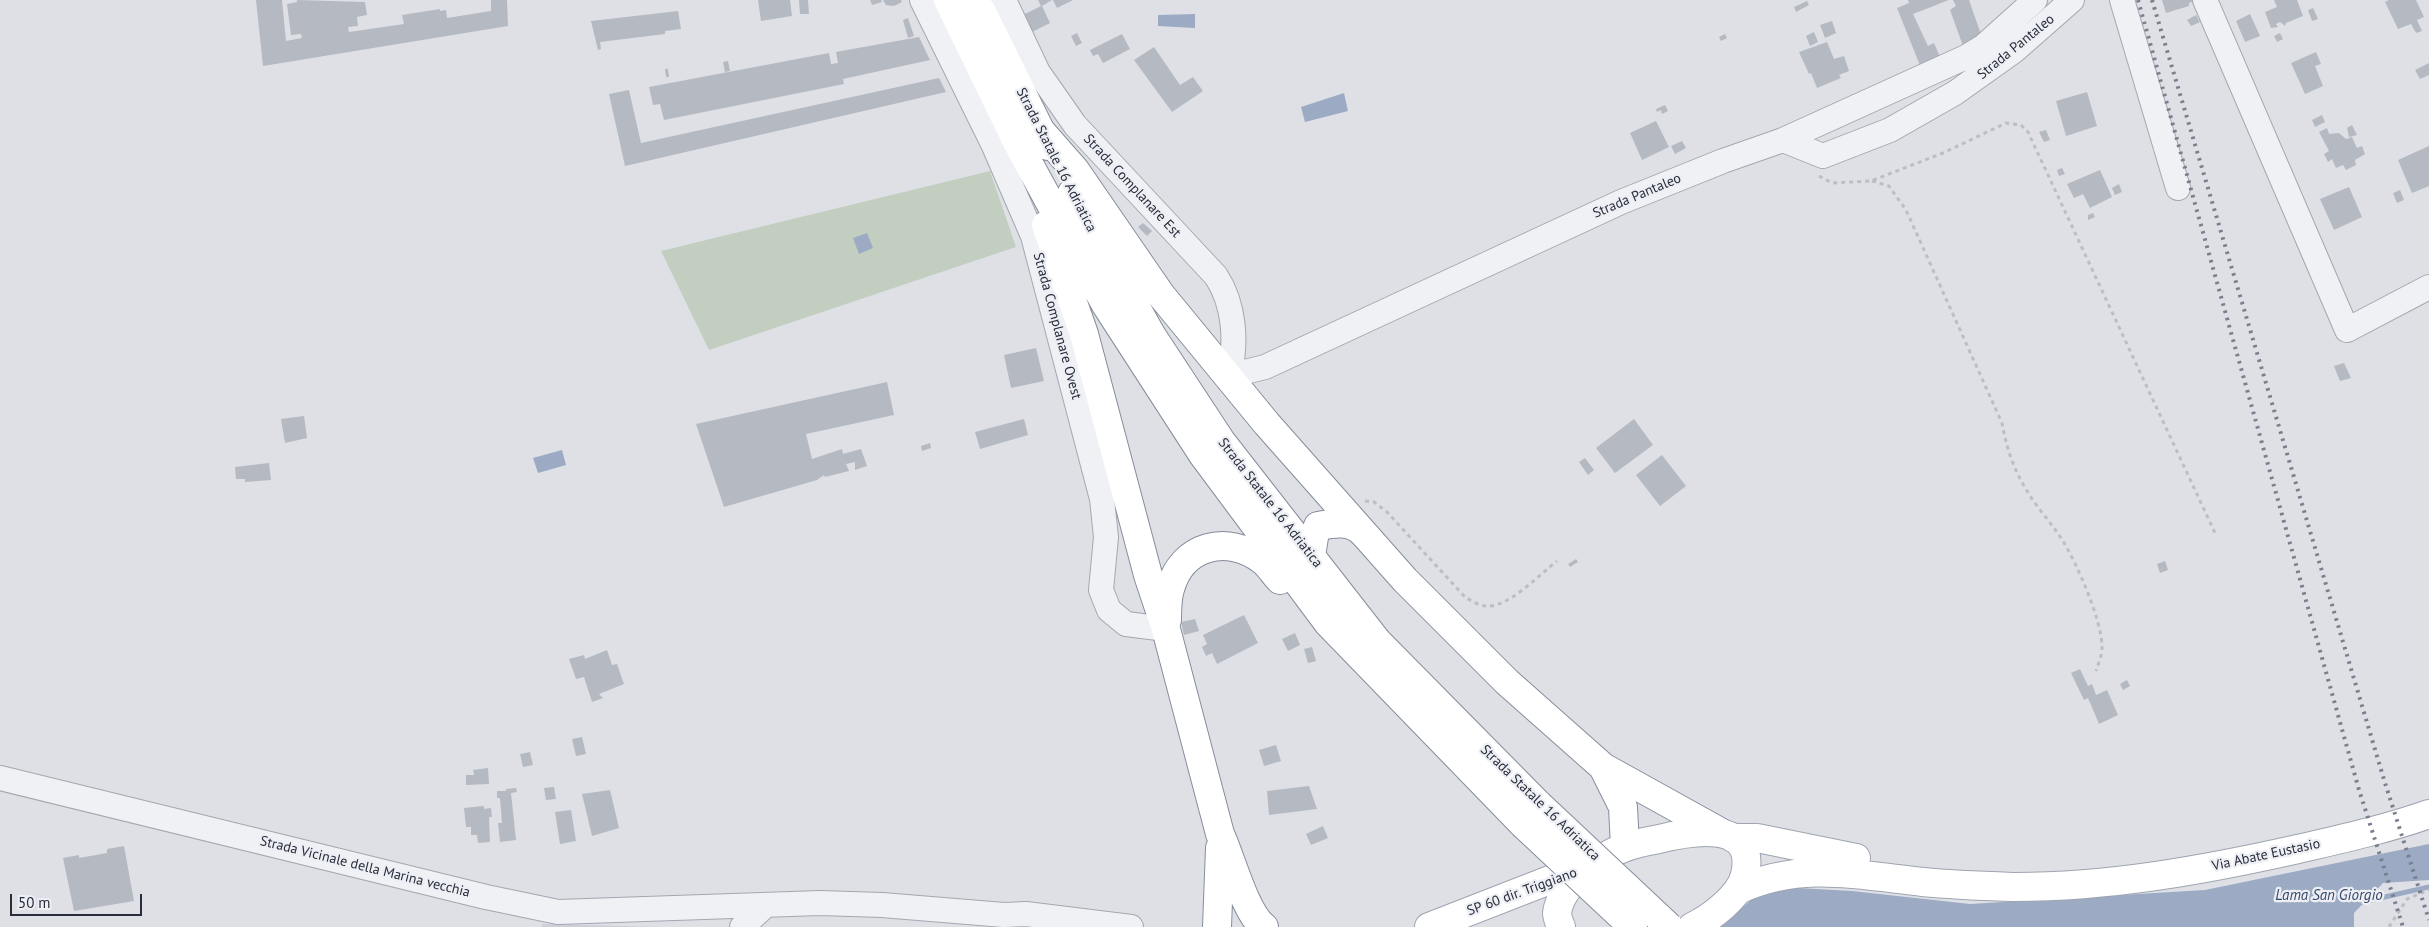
<!DOCTYPE html>
<html>
<head>
<meta charset="utf-8">
<style>
	body { margin:0 }
	#map { position:relative; width:2429px; height:927px; overflow:hidden; background:#dee0e6; font-family:"PT Sans",sans-serif }
	canvas { display:block }
	.scale { position:absolute; left:10px; top:894px; width:132px; height:22px; box-sizing:border-box; border:2px solid #282d3b; border-top:0; padding-left:6px; font-size:15px; line-height:18px; white-space:nowrap; color:#282d3b; -webkit-text-stroke:4px #edeff4; paint-order:stroke }
</style>
</head>
<body>
<div id="map">
<canvas width="2429" height="927"></canvas>
<div class="scale">50 m</div>
</div>
<script>
const g = document.querySelector('canvas').getContext('2d');
g.lineJoin = 'round';
function paint(path, color) {
  g.fillStyle = color;
  g.fill(path, 'evenodd');
}
function strokePath(path, color, width, dash) {
  g.strokeStyle = color;
  g.lineWidth = width;
  g.lineCap = dash ? 'butt' : 'round';
  g.setLineDash(dash || []);
  g.stroke(path);
}
function drawText(font, color, halo, rows, align = 'center') {
  g.font = font + ' "PT Sans",sans-serif';
  g.lineWidth = 4.5;
  g.setLineDash([]);
  g.textBaseline = 'middle';
  g.strokeStyle = halo;
  g.fillStyle = color;
  for (const [text, x, y, turn = 0] of rows) {
    g.save();
    g.translate(x, y);
    g.rotate((+turn || 0) * Math.PI / 180);
    g.textAlign = isNaN(turn) ? turn : align;
    if (halo) g.strokeText(text, 0, 0);
    g.fillText(text, 0, 0);
    g.restore();
  }
}
paint(new Path2D(`
	M542,924L665,927H542Z`), '#cccfd7');
paint(new Path2D(`
	M990,171L1016,247L709,350L661,251Z`), '#c2cfc0');
paint(new Path2D(`
	M1195,14V28L1158,26V15Z
	M1344,93L1348,111L1305,122L1301,107Z
	M867,233L873,248L859,254L853,238Z
	M562,450L566,465L538,473L533,458Z
	M2429,844V880L2383,883L2354,913V927H1720L1751,900L1774,889L1798,888L1852,891L1970,904L2205,890Z`), '#9cabc3');
strokePath(new Path2D(`
	M2358,903L2429,887`), '#9cabc3', 5);
paint(new Path2D(`
	M256,0H282L286,41L302,38L301,34L291,35L287,4L297,2V0L365,2L367,15L357,17L358,26L348,27L349,32L404,24L402,15L440,9V11L446,10L447,18L491,11V0H507L508,26L263,66Z
	M758,0H790L792,16L761,21Z
	M799,0H808L809,14H800Z
	M870,0H881L882,2L872,5Z
	M883,0H901L902,2L894,6L886,5Z
	M1038,0H1052L1042,6L1050,23L1032,32L1023,15L1041,6Z
	M1053,0H1073L1057,8Z
	M1908,0H1949L1913,14L1928,46L1934,43L1941,59L1921,68L1897,8L1909,3Z
	M1953,0H1969L1983,40L1963,46L1950,10L1956,6Z
	M2162,0H2197L2189,3V6L2166,13Z
	M2274,0H2297L2303,16L2286,23L2285,26L2280,22L2276,24L2278,27L2271,28L2265,12L2277,7Z
	M2389,0H2416L2424,17L2417,20L2422,31L2416,33L2411,24L2398,29L2385,2Z
	M1807,1L1809,5L1796,12L1794,7Z
	M2313,8L2318,19L2312,21L2308,10Z
	M678,11L681,29L665,31V34L600,42L601,49L598,50L591,21Z
	M2250,14L2260,36L2245,42L2236,21Z
	M2196,15L2200,22L2191,26L2187,20Z
	M908,18L914,36L908,38L903,20Z
	M1832,21L1836,33L1825,38L1820,25Z
	M1814,32L1818,42L1810,46L1806,36Z
	M1077,33L1082,43L1076,46L1071,36Z
	M2280,33L2283,39L2277,42L2274,36Z
	M1122,34L1130,49L1103,63L1098,54L1093,56L1090,50Z
	M1725,34L1727,38L1721,41L1719,37Z
	M919,37L930,60L843,79L844,84L664,120L660,104L653,105L649,87L829,53L831,64L838,63L836,52Z
	M1827,42L1834,59L1844,56L1849,71L1839,75L1841,78L1817,88L1811,73L1809,74L1799,52Z
	M1154,47L1180,85L1193,77L1203,91L1172,112L1134,60Z
	M2316,52L2321,64L2315,66L2323,86L2305,94L2291,63Z
	M728,61L730,71L725,72L723,62Z
	M2429,63V75L2420,79L2415,70Z
	M665,69H668L669,77H666Z
	M939,78L946,92L625,166L609,94L629,90L641,143Z
	M2087,92L2097,126L2066,136L2056,101Z
	M1665,105L1668,111L1662,114L1661,110L1657,112L1656,109Z
	M2322,115L2325,122L2315,127L2312,120Z
	M1656,121L1669,147L1642,160L1630,133Z
	M2352,125L2357,135L2349,137L2347,128Z
	M2327,128L2329,134L2339,133L2346,139L2352,137L2357,148L2362,146L2365,154L2355,160L2356,165L2346,170L2343,165L2336,168L2332,159L2328,162L2324,154L2329,151L2319,132Z
	M2046,130L2050,140L2044,142L2039,132Z
	M1682,141L1686,148L1675,154L1671,146Z
	M2429,146V186L2412,193L2398,160Z
	M2062,168L2065,174L2059,176L2057,170Z
	M2100,170L2112,197L2090,208L2083,194L2074,198L2067,184Z
	M2119,184L2122,192L2115,195L2112,188Z
	M2349,187L2362,217L2334,230L2320,199Z
	M2400,190L2404,200L2397,203L2393,193Z
	M2093,213L2095,217L2088,220V215Z
	M1143,223L1152,231L1147,236L1138,227Z
	M1036,348L1044,381L1011,388L1004,355Z
	M2344,363L2351,378L2340,381L2334,366Z
	M887,382L894,415L806,434L812,459L842,449L843,454L861,449L867,466L855,470V462L846,464L849,471L825,477L824,475L817,480L724,507L696,424Z
	M304,416L307,438L285,443L281,419Z
	M1024,419L1028,435L980,449L975,432Z
	M1634,419L1653,445L1615,473L1596,448Z
	M930,443L931,448L922,451L921,446Z
	M1662,455L1686,486L1660,506L1636,475Z
	M1585,458L1594,470L1588,475L1579,462Z
	M269,463L271,480L245,482V479H236L235,467Z
	M1576,559L1578,562L1570,567L1568,564Z
	M2165,561L2168,570L2160,573L2157,564Z
	M1244,615L1258,643L1217,664L1212,653L1206,656L1202,647L1207,644L1203,635Z
	M1195,619L1199,631L1184,635L1181,622Z
	M1295,633L1300,645L1288,651L1282,639Z
	M1312,647L1316,661L1308,663L1304,649Z
	M607,650L612,665L617,664L624,684L599,694L603,698L592,702L584,677L576,679L569,659L584,655L585,659Z
	M2080,669L2088,686L2092,684L2096,695L2107,690L2118,715L2099,724L2088,698L2084,700L2071,673Z
	M2127,680L2130,686L2123,690L2120,684Z
	M582,737L586,754L576,756L572,739Z
	M1276,745L1281,761L1264,766L1259,750Z
	M530,752L533,765L523,767L520,754Z
	M488,768L489,784L466,785V775H474L473,770Z
	M1309,786L1317,809L1269,815L1267,791Z
	M554,787L556,799L546,800L544,788Z
	M516,788L517,792L511,793L516,840L500,842L498,823H502L500,798H497V791H506V789Z
	M610,790L619,828L592,836L582,794Z
	M484,806V809L491,808L492,817H489L490,842L478,843L477,835H471V827H466L464,808Z
	M571,810L576,841L560,844L555,812Z
	M1323,826L1328,838L1311,845L1306,834Z
	M124,846L134,901L74,911L63,858L79,855V858L107,853V849Z`), '#b5b9c2');
const minor = new Path2D(`
	M922,0L994,146L1033,236L1102,499L1106,537L1101,590L1109,610L1126,624L1166,629
	M1004,0L1038,72L1075,125L1216,276C1235,305 1237,343 1229,376L1265,367L1621,202L1723,161L1783,140L1966,57L1984,46L2035,0
	M2122,0L2178,188
	M2205,0L2347,330L2429,287
	M1783,140L1823,156L1890,130L1955,93L2014,51L2072,0
	M0,778L486,897L558,912L820,903L882,905L1004,915L1026,914L1131,927
	M742,927L765,906`);
const major = new Path2D(`
	M1733,838H1757L1856,858
	M1738,890C1800,861 1859,875 1923,882C1953,885 1984,886 2014,887C2110,887 2204,870 2298,849C2341,839 2387,829 2429,814
	M1429,927L1560,876L1586,868
	M1561,927C1559,922 1557,917 1557,913C1561,883 1600,856 1626,847C1636,843 1648,841 1659,839C1692,831 1757,819 1745,875C1740,896 1711,918 1692,927`);
const highway = new Path2D(`
	M948,0L1018,144L1106,305L1203,455L1328,623L1523,824
	M976,0L1048,146
	M1039,129L1075,170L1161,295L1267,424L1405,580L1507,682L1603,767L1722,833
	M1072,193L1152,336L1221,441L1377,641L1539,805
	M1046,225L1084,334L1148,575L1166,629L1220,834C1231,857 1245,913 1264,927
	M1311,556L1314,537L1318,526C1335,523 1352,520 1364,534
	M1167,620C1167,609 1167,599 1170,589C1182,545 1227,534 1262,560C1269,565 1274,574 1280,580
	M1603,767L1623,807L1625,847
	M1217,927L1220,848`);
strokePath(minor, '#a4a7af', 26);
strokePath(major, '#9ea4b0', 30);
strokePath(highway, '#868d9b', 30);
strokePath(new Path2D(`
	M1819,176L1832,183L1871,181L1943,153L2006,123L2021,125L2028,132L2216,535
	M1872,181L1889,186L1906,210L2002,423C2006,445 2012,465 2023,484C2033,503 2049,520 2061,538C2076,561 2103,622 2102,649C2102,656 2098,664 2096,671
	M1365,501L1374,502L1387,512L1465,597C1472,601 1479,606 1487,606C1508,608 1540,574 1557,561
	M2389,927L2407,899L2429,890`), '#bcbec5', 3, [4, 4]);
strokePath(minor, '#f0f1f5', 24);
strokePath(major, '#fff', 28);
strokePath(highway, '#fff', 28);
strokePath(new Path2D(`
	M2138,0L2359,790L2403,927
	M2152,0L2385,783L2429,920`), '#797f8e', 4, [2.5, 5]);
const highwayBridge = new Path2D(`
	M1539,805L1669,927
	M1523,824L1633,927`);
strokePath(highwayBridge, '#868d9b', 30, []);
strokePath(highwayBridge, '#fff', 28);
drawText('14px', '#282d3b', '#edeff4', [
	["Strada Pantaleo",2016,47,-39],
	["Strada Statale 16 Adriatica",1056,160,63],
	["Strada Complanare Est",1132,186,47],
	["Strada Pantaleo",1637,196,-23],
	["Strada Complanare Ovest",1057,326,75],
	["Strada Statale 16 Adriatica",1270,503,52],
	["Strada Statale 16 Adriatica",1540,803,44],
	["Via Abate Eustasio",2266,855,-12],
	["Strada Vicinale della Marina vecchia",365,867,14],
	["SP 60 dir. Triggiano",1522,892,-20]
]);
drawText('italic 15px', '#37496b', '#edeff4', [
	["Lama San Giorgio",2329,896]
]);
</script>
</body>
</html>
